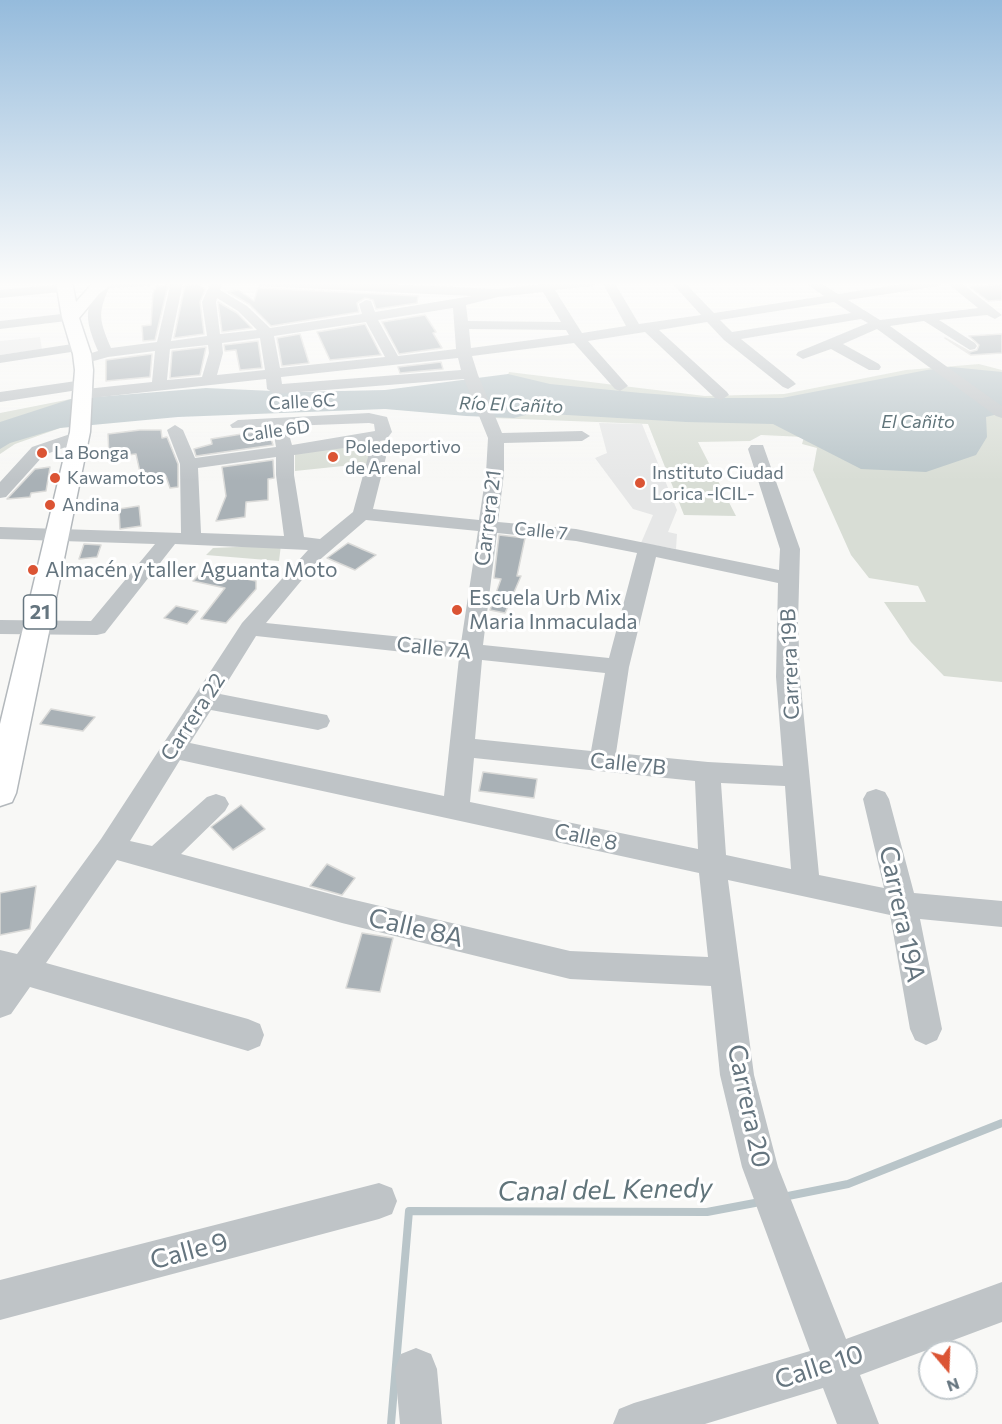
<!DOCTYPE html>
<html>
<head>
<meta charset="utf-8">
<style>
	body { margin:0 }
	#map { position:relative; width:1002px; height:1424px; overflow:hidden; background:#f8f8f6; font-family:Commissioner,sans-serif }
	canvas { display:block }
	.north { position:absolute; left:918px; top:1340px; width:60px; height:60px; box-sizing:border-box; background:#fff; border:2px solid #c1c8cc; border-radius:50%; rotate:161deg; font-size:16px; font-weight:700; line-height:24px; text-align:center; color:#65757f }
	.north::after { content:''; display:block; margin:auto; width:21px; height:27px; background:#db5434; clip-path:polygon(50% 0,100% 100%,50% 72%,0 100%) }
</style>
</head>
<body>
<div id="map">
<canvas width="1002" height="1424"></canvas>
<div class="north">N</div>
</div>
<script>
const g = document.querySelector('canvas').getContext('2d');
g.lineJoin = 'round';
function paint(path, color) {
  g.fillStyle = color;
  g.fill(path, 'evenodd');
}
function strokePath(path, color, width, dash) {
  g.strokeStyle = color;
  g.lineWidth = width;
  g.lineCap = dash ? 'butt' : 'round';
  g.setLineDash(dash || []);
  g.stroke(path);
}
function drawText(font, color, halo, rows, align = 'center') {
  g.font = font + ' Commissioner,sans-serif';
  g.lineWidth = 6;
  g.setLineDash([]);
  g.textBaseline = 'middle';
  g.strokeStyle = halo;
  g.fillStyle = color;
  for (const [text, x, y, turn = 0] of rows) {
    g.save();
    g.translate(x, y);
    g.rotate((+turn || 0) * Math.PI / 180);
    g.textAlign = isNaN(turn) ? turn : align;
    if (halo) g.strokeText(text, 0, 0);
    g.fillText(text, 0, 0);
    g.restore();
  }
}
paint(new Path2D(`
	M40,337L42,349L0,355V341Z
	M599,423L642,424L677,510L668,532L677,534L676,549L641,543L653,515L633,509L595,458L607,453Z`), '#e6e7e7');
paint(new Path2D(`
	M979,364L1002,370V682L944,676L911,642L884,602H926L918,586L869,578L851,555L813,470L817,448L802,444L804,437L761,435L750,441L698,442L736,516L684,515L648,424L493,418L509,372L705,396L784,394L906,370Z
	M71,399L66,426L15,444L0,454V413Z
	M368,443L372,463L295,471V452Z
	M281,545L279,561L206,555L213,548Z`), '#d8ddd5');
paint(new Path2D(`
	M951,367L1002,372V413L986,417L987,437L976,455L926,472L861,469L773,424L686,422L533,413L514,418L466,416L385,409L178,417L60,428L10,443L0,449V422L71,399L206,388L296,392L385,390L508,374L550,384L641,393L708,398H782L927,370Z`), '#b9c5c9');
strokePath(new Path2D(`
	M783,1197L848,1184L1002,1123
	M391,1424L409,1211L707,1212L760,1202`), '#b9c5c9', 8);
const building = new Path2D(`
	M199,284L205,290L200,302L204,334L174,338L185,285Z
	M1002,284V300L988,301L970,287Z
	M168,285L155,340L143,341L142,326L151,325L153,293L157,286Z
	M258,288H259L418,296L417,303L376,309L373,300L365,298L357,303L359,312L271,326L249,304L228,292L238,290L254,301Z
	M218,302L237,313L252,328L222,332Z
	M425,315L436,332L433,333L442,348L399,354L382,322Z
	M365,324L381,355L330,360L317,332Z
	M300,334L309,363L282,366L277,338Z
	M1002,334V353L971,355L945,338L970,352L977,350L979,345L969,336Z
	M258,341L262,368L240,370L236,350L225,351L224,345Z
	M206,347L200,375L170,378L172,351Z
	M152,354L150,377L106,381V360Z
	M441,362L443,369L400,373L398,367Z
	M254,429H268L273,445L196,456L194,449L212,444L211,439L254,432Z
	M140,430H161L162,438L167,437L178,464V487L170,488L166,476L142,481L136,454L109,457L108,434Z
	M273,460L274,478L268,479V500L246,502L245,517L216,521L226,496L222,467Z
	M50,467L46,491L31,493L30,497L7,499L35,469Z
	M139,506L141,526L120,529L119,509Z
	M499,535L525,538L517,576H521L505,613L490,610L501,579L494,578Z
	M348,543L364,550L376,555L355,570L327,558Z
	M84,544L101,545L97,557L79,559Z
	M204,570L256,581V589L226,623L201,619L225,588L193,581Z
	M176,606L198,611L187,624L164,618Z
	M51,709L95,717L83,731L40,724Z
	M483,772L537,779L534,798L479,791Z
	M241,805L265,829L233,850L211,827Z
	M327,864L355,878L342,895L310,886Z
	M36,886L30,929L0,935V893Z
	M362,933L393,938L380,992L346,988Z`);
paint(building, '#a9b1b6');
strokePath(building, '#dadad8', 1.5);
const major = new Path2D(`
	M56,282H72L76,302L93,283L110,282L112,284L99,294L79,318L91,354L93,370L90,432L16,793L12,802L0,806V724L70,432L75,370L73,354L62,317Z`);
strokePath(major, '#b3b8bc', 3);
paint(new Path2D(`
	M99,282H156L150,286L109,288C97,314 100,322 111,348L157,342L171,282H183L171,341L207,336L202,302L211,282H223L220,290L247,306L270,328L362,314L359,304L366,300L371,301L375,312L472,296L259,286L253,282H341L498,289L561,282H599L593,286L555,290L582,333L626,326L602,282H614L639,324L701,315L671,282H684L714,313L824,296L804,282H819L838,294L915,282H945L939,286L848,300L880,320L978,308L946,282H960L1002,315L995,319L987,315L939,320L975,343L977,346L975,349L970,350L924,321L890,326L1002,406V418L996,416L877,329L843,344L879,364L881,367L879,370H869L831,349L803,359L796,355L798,352L868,323L861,319L741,339L793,381L796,384L788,389L783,387L724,340L707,322L659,330L727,392L729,395L721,400L715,398L645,332L588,341L628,386L620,391L615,389L574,343L472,356L478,375L502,433L582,431L590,436L582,441L504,443V473L498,522L576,529L779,570L780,549L748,449L751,445H763L800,549L798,623L800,677L819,875L884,888L863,799L867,792L876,789L885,792L889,799L914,893L1002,901V927L920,919L942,1029L937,1040L926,1045L915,1040L910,1029L890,915L728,880L754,1075L778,1167L846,1339L1002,1282V1322L860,1375L879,1424H837L823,1388L705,1424H613L619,1409L634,1403L810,1351L742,1167L720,1075L711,986L570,979L342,923L117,860L46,963L248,1019L260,1024L264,1035L260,1046L248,1051L30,987L11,1014L0,1018V950L17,954L101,839L242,623L308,550L175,544L105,633L97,635L0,634V620L91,621L155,544L0,539V527L181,533L180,464L167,430L175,425L183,430L195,458L276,447L274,435L282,430L288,431L292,445L375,431L374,424L369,423L232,428L230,425L238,420L369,413L387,417L392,432L386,440L380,441L386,457L373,509L479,520L486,473L488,438L464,379L275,394L267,389L266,379L82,399L74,394L78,390L0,402V392L83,380L91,385L86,389L152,382L155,351L108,357L83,364L76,360L78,357L98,351C86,322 83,311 99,282ZM543,292L561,322L468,321L466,305L498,297ZM217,298L238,311L257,330L220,334L216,302ZM834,302L851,313L732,332L720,320ZM453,308L456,349L398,356L378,320ZM366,322L385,357L280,368L274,336ZM469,329L566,330L569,335L471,348ZM260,338L265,370L217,375L223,353L222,343ZM208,345L209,353L202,377L167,380L170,349ZM458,358L461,370L282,384L281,377ZM365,445L368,457L353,512L320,539L304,537L294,475V455ZM276,457V475L284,536L201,533L198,468ZM366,520L478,531L461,643L266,623L316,563ZM497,533L576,541L637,553L609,658L483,645ZM656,557L778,583L776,677L783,766L708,762L616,753L629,667ZM256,636L459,658L444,796L190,743L211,710L318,730L327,727L330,721L327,715L220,694ZM482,660L605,673L591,751L475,739ZM474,758L695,781L698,849L470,802ZM180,760L699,873L708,957L570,951L342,897L181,854L225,811L229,804L225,797L216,794L207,797L152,846L130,841ZM721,783L785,786L791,869L726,855Z
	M65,284L70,285L71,288L70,291L0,298V290Z
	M70,313L75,314L77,317L75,320L0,329V321Z
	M79,343L86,347L84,350L0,363V355Z
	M79,431L87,436L85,440L44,455L6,497L0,498V482L32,447Z
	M379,1183L392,1188L397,1201L392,1214L379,1219L0,1320V1280Z
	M416,1348L431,1354L437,1369L442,1424H400L395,1369L401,1354Z`), '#bfc4c7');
paint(major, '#fff');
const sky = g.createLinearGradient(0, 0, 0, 481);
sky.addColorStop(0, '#95bbdc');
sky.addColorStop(0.59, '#fcfcfb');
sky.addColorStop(1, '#fcfcfb00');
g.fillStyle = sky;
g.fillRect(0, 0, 1002, 481);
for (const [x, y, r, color] of [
	[42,453,6,"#db5434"],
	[333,457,6,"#db5434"],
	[55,478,6,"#db5434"],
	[640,483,6,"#db5434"],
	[50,505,6,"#db5434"],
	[33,570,6,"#db5434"],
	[457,610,6,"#db5434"]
]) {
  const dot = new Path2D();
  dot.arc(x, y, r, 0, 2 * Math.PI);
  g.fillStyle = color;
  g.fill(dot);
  strokePath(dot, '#fff', 2);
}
drawText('18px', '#65757f', '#fff', [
	["Calle 6C",302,402,-3],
	["Calle 6D",276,431,-8],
	["Calle 7",541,531,6]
]);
drawText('italic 18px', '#60747a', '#fff', [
	["Río El Cañito",511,405,2],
	["El Cañito",918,422]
]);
drawText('18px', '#65757f', '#fff', [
	["Poledeportivo",345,447],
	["de Arenal",345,468],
	["La Bonga",54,453],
	["Instituto Ciudad",652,473],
	["Lorica -ICIL-",652,494],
	["Kawamotos",67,478],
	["Andina",62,505]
], 'left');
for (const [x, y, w] of [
	[40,612,33]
]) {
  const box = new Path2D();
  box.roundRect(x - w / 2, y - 17, w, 34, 4.5);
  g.fillStyle = '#fff';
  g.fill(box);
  strokePath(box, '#65757f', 1.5);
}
drawText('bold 20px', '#65757f', null, [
	["21",40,612]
]);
drawText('21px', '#65757f', '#fff', [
	["Carrera 21",488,518,-83],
	["Calle 7A",434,648,6],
	["Carrera 19B",790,664,-92],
	["Carrera 22",193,717,-57],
	["Calle 7B",628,764,6],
	["Calle 8",586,837,12]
]);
drawText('21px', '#65757f', '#fff', [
	["Almacén y taller Aguanta Moto",45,570],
	["Escuela Urb Mix",469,598],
	["Maria Inmaculada",469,622]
], 'left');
drawText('26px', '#65757f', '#fff', [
	["Carrera 19A",902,914,78],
	["Calle 8A",416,928,13],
	["Carrera 20",749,1106,78],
	["Calle 9",189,1251,-15],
	["Calle 10",819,1367,-18]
]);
drawText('italic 27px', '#60747a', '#fff', [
	["Canal deL Kenedy",605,1190,-1]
]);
</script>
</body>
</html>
